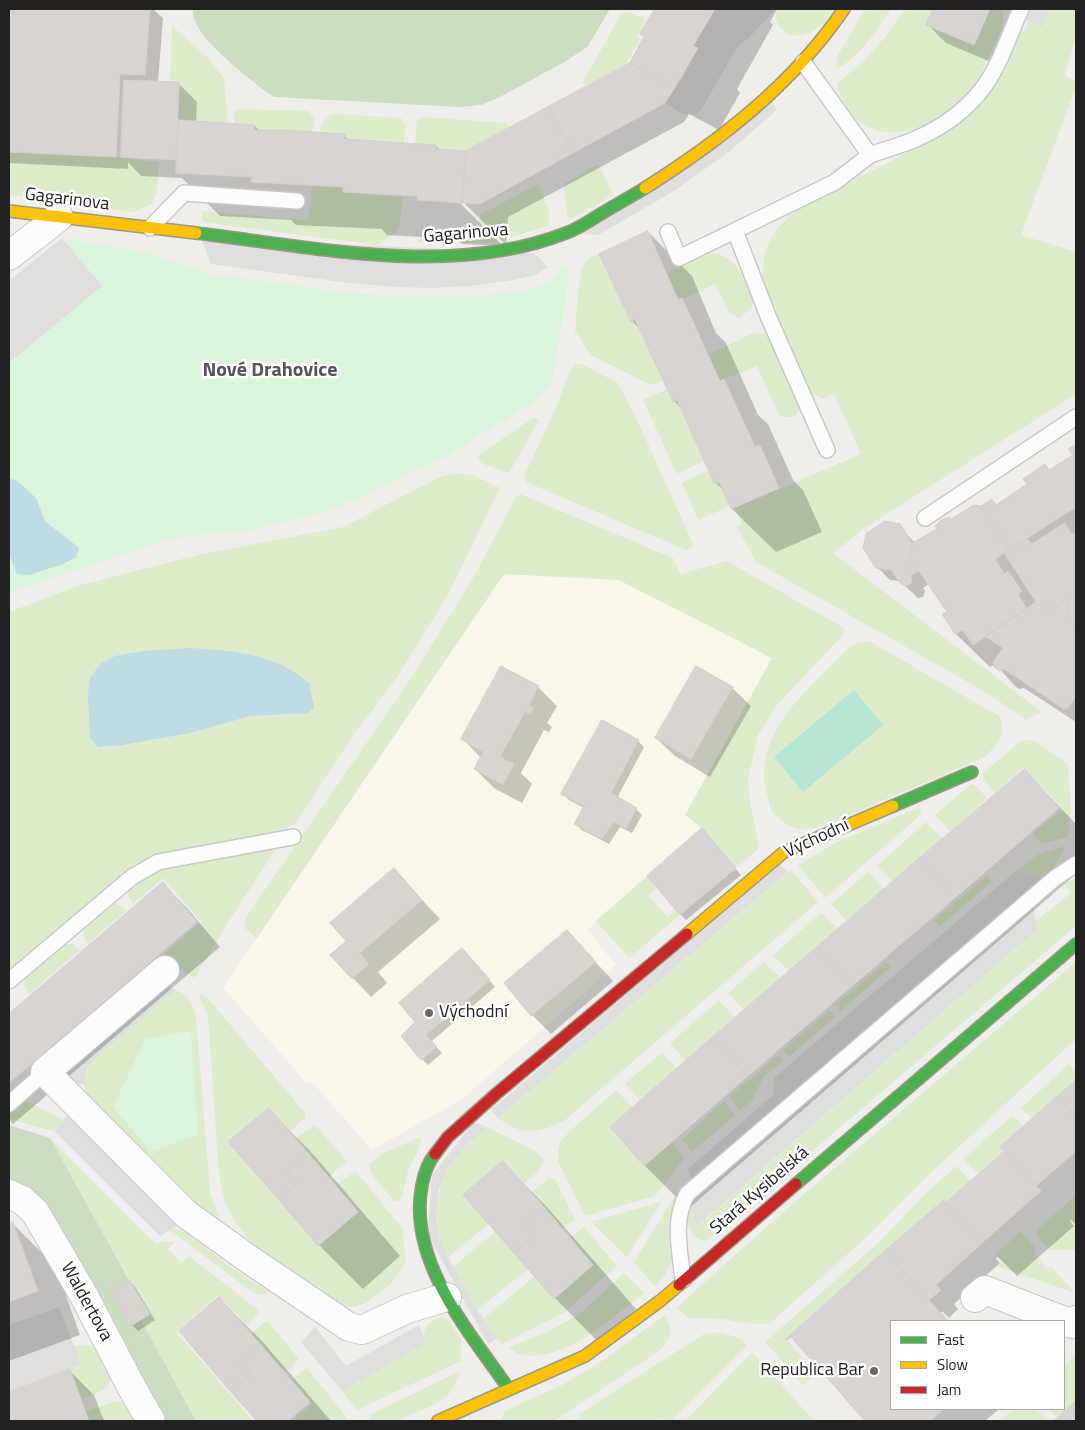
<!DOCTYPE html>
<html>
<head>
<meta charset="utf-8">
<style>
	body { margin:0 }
	#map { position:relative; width:1085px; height:1430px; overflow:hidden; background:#f0eeeb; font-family:"Titillium Web",sans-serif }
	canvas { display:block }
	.frame { position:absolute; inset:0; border:10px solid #222; pointer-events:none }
	.legend { position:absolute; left:890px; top:1320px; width:175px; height:90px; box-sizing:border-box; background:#fff; border:1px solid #a7a7a7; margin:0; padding:6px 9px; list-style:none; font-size:15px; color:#222 }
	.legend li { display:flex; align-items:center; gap:10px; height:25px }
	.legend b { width:25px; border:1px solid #a7a7a7 }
</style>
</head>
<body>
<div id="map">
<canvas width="1085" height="1430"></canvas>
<div class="frame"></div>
<ul class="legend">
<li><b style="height:6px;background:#4caf50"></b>Fast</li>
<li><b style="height:6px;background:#ffc107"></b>Slow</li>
<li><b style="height:6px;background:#c62828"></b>Jam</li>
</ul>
</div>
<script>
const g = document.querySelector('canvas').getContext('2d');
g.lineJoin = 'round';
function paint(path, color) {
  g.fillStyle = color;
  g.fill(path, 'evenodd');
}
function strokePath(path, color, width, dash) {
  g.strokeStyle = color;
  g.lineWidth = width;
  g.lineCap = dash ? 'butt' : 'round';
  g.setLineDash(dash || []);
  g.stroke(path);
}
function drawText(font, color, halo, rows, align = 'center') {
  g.font = font + ' "Titillium Web",sans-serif';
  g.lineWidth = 5;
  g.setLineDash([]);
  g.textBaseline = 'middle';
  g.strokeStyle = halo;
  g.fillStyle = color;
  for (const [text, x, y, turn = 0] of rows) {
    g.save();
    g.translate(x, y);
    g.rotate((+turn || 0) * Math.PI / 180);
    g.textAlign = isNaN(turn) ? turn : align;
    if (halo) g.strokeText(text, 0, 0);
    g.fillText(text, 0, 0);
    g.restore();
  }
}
paint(new Path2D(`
	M504,574L619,580L772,658L685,815L702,828L587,930L616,965L462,1099L372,1150L312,1082L307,1083L223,988Z`), '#f8f7e8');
paint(new Path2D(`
	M776,9H836C829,16 819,29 809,33C791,41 772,29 776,9Z
	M865,9H891C879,27 857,62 836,68L838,55Z
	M905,9H933L926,25L974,45L990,9H1002C1007,26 999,36 992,51C984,66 978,86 966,98C923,138 858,154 837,84L866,59L885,37Z
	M1050,9H1076V37L1065,75L1076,81V87L1021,235L1076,252V394L866,527L833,553L1042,712L1026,720L987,693L756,562L737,527L742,524L735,508L861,454L834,394L823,399L811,392L765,292C750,219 817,198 870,172C896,159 922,144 948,131L968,118L989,93L1019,30L1024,32L1029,21L1042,26Z
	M627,11L646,20L637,36L641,38L626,64L585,86L583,82L621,14Z
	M172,26L209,59L224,79L228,123L179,120V82L170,81Z
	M238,109L308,111L315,119L312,132L254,130L255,125L234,124V114Z
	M337,114L401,118L405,125L404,143L345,139V134L319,133L323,122L330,115Z
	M424,117L506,123L509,128L466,151L436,149V145L415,143L417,120Z
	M9,152L116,157L159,162L157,190L153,203L133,212L9,195Z
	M599,164L613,195L568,221L563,184Z
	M538,184C542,196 554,213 548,226L492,243L416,242L420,238L473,240L481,214Z
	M312,185L343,187V192L403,197L399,228L395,234L376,245L203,222L201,211L308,220Z
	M710,253C737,254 743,279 754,299L753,306L740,318L730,314L715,284L683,300L682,298L678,300L667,273Z
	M599,254L630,321L635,319L663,380L651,385L591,355L575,331C577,316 578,273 585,262C589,258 594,256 599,254Z
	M756,332L764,334L769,339L800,405L797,414L794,417H783L779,415L757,366L720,381L708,354Z
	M575,364H581L618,383L638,422L694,546L686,550L526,482L524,476L556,408L569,373Z
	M667,389L673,402L677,400L704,461L677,474L643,400Z
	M533,418L539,420L509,473L483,464L478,459L480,454Z
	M709,470L719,482L730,506L698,520L682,483Z
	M459,473L475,476L500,488L448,595L399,674L352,737L295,824L257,839L160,855L133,866L9,972V612L77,586L198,555L343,527L442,476Z
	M520,494L673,558L680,574L727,561L844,628V634L777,705L758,735L748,779L750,803L757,835L758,849L736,868L702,828L685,815L772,658L619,580L504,574L257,938L245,928L246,917L408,683L472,580L516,497Z
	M869,641L999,716C1008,735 998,743 985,757L823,826C799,832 793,831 775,815C770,810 769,800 767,794C750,733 813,685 850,646L857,643Z
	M1027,740L1036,742L1068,764L1071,812L1068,837L1041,844L1033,834L1062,809L1024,767L995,793L983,779V773L1021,741Z
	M971,784L975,785L987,798L951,832L935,815Z
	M921,807V812L916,819L825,898L798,865L837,842Z
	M926,822L943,839L893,882L877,866Z
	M268,846L274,852L227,924L195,978L178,969L165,953L201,922L163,878L133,904L128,896L129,891L153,868Z
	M1065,846C1061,859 1053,869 1044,878L1017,870L1039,854Z
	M791,870L818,902L564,1121C537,1133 524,1137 498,1118Z
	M868,872L885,889L847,921L831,904Z
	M987,875L992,882L939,927L934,921Z
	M647,876L656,888L649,896L668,917L676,911L680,915L629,958L596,921Z
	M1076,879V926L708,1240C688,1243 684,1216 690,1202L698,1226L1037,930L1036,921L1071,893L1063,883Z
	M114,904L124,907L126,911L87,944L84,939V929Z
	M821,913L838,929L789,971L773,955Z
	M66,944H73L80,950L29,994L25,986V979Z
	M764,962L781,978L744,1010L728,993Z
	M886,962L891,967L840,1012L835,1005Z
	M1076,962V1039L939,1165L869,1235L769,1324L742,1323L724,1319L688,1318L677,1307L789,1207Z
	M176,990C189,997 192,1001 196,1016L210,1192L223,1230L196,1207L90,1100C80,1085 84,1073 93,1060Z
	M200,994L206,996L306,1114L305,1118L289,1132L269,1108L228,1142L318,1246L358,1212L335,1185L356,1171L402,1228L406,1262L391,1284L366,1303L354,1307H345L329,1300L260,1256L233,1218L224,1200L219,1175L208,1015L200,998Z
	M719,1000L735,1018L686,1061L670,1043Z
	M830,1010L835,1017L789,1057L783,1050Z
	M662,1053L677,1068L640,1100L625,1083Z
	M778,1055L783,1061L764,1076L752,1101L740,1111L729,1097Z
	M1069,1064L1076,1072V1080L1032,1119L1021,1108Z
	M616,1090L632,1107L610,1127L644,1166L672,1142L685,1158L655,1196L585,1216L558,1162V1150L560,1142L569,1132Z
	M25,1100L63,1120L55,1132L9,1119V1114Z
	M724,1101L736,1115L692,1152L682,1139Z
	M1013,1115L1023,1127L1000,1147L1004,1152L979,1174L963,1159Z
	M315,1125L347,1161L328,1177L295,1139Z
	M487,1127L534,1150L544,1159L539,1171L523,1184L503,1161L463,1195L489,1224L448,1257C445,1250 441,1243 439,1235C436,1224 436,1215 438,1204C441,1168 461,1150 487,1127Z
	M422,1136L419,1148L408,1171L401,1199L398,1201H394L370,1172L369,1164L382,1154Z
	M50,1138L156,1244L165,1241L175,1242L168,1249L182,1263L189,1256L257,1309L259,1312L247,1326L218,1295L176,1332L253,1421H196L141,1320L150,1313L129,1279Z
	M957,1166L971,1182L946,1203L943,1200L786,1339L816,1373L803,1385L765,1342L877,1244L931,1188Z
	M549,1178L555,1179L575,1219L563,1230L531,1193Z
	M689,1180L691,1183L679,1194L675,1201L669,1222V1240L672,1259L666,1274L655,1287L634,1262L678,1191Z
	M1076,1195V1248L1074,1250H1050L1036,1235L1037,1230Z
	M661,1202L627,1257L591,1222Z
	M584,1227L617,1266L565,1312L502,1344L489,1331L483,1319L534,1277L554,1299L593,1265L570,1238Z
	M172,1229L183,1230L229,1266L269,1292L260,1295L253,1293L170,1230Z
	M1021,1231L1037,1249L1034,1253L1047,1269L1051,1266L1075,1293L997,1266L1001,1261L995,1254Z
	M495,1232L528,1269L477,1310L453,1267Z
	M624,1273L645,1293C613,1317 566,1362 522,1355C518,1355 513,1350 509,1347L547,1332L578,1315Z
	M665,1315C673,1331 672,1336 660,1350L554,1421H501L505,1411L562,1385L599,1363Z
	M442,1317L449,1321L461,1339V1361L357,1410L342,1391L425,1343C421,1330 428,1320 442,1317Z
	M266,1321L269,1322L299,1359L291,1368L284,1373L251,1334Z
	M721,1332L741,1339L747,1346L671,1421L657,1418L648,1421H583L578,1415L704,1334Z
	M88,1345C97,1348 99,1354 104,1362C119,1389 104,1390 81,1399L69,1368L81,1364L74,1346Z
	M752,1352L814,1421H685Z
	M1076,1354V1401L1057,1418L1049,1409H1064V1366Z
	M307,1368L347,1418L342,1421H292L312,1404L292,1379L305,1369Z
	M460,1371L454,1386L448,1395L436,1404L397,1421H372L370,1415Z
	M117,1401C128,1404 131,1412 136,1421H89L85,1411Z
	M1014,1409H1036L1048,1421H999Z`), '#ddeccb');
paint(new Path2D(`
	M193,9H610L588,46L568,60L498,98L481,105L460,107L274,97C253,83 207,46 196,24C193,19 193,14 193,9Z
	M9,1125L50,1138L129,1280L109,1292L131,1326L141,1320L196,1421H163L9,1182Z`), '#cbdec1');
paint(new Path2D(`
	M62,238L145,252L211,274L350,293L407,297H472L538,288L550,280L558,271L567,267L569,278L553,378L545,390L534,402L443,458L337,508L251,530L183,537L153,544L9,592V363L102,286Z
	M191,1031L198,1134L151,1152L113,1107L145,1039Z`), '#daf5da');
paint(new Path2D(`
	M854,690L883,725L803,792L774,757Z`), '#b7e6d2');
paint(new Path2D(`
	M715,9H776L748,39L738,46L701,110L696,115L682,114L665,103L697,49L693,46Z
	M1026,9H1050L1042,27L1022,18Z
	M772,102L777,110L726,154L674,191L598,235L582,234Z
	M62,238L102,286L9,363V281Z
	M201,238L534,253L548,267L535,275L513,280L469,286L432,288L396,287L349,283L211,264Z
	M780,864L788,872L498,1118L491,1110Z
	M1017,870L1044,878L692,1181L688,1169L773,1095L774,1078Z
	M1033,903L1037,930L697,1226L690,1202Z
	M158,982L176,990L93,1060L85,1072V1085L63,1081L67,1059Z
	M68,1114L178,1225L160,1236L55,1132Z
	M474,1122L487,1127L466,1146L448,1168L439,1189L436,1219L439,1236L448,1257L477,1310L497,1338L488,1344L428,1235L432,1175Z
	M59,1307L81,1364L9,1391V1325Z
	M419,1325L426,1343L342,1391L301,1342L315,1327L346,1366Z`), '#e0dfde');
paint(new Path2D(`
	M9,479L16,480L36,498L45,521L79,548L76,557L63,564L29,575L17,574L9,554Z
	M190,648C233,651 275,653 309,683L314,708L308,713L250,716L190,733L122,745L98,747L90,738L88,696L90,678L101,663L115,656L143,651Z`), '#bfdbe3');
paint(new Path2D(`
	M9,9H153L163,18L158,82L178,83L197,102L196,123L255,126L260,131L345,136L350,141L436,146L441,151L466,152L631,64L645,37L642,34L656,9H777L770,22L773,25L737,89L740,93L719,130L689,114L684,122L508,217L506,245L459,198L457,200L503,246L462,244L457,239L387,235L382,229L296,225L291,220L220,216L182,178L141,176L128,162V169L9,163Z
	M934,9H1016L993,63L946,43L927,24Z
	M648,232L692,276L716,333L726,343L758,415L768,424L793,480L803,490L822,532L776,552L732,509L725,492L715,482L683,410L674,401L642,331L632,321Z
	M1076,446V722L1024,688L1019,689L1015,686L995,664L990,667L956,634L944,615L948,612L929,584L923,588L925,591L923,597L918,598L900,581L890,580L877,567L899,526L916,544L951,521L981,508L992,500L998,506L1029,484L1045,466L1050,471L1074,455L1071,450Z
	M538,687L557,706L547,723L552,727L549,732L544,730L521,773L532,784L522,803L494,788L475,769L481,758L463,739Z
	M732,688L751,706L710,777L675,756L656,738Z
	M638,741L644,747L617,798L636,809L642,815L632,833L620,827L609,844L582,830L576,824L584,808L569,800L563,794Z
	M1024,770L1076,824V874L688,1209L645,1166L612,1127Z
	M708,835L741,875L686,920L680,914Z
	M394,870L440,919L378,972L387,983L371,997L353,978L348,942Z
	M163,884L187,908L220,947L13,1124L9,1120V1016Z
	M567,931L613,981L551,1034L532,1015Z
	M468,955L495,987L431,1042L442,1053L428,1065L422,1059L416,1023Z
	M1076,1081V1224L1071,1220L1070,1221L1074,1226L1017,1276L998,1257L996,1259L1000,1263L954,1304L958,1309L949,1318L942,1311L941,1313L949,1321H891V1409H999L985,1421H868L791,1336L946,1205L1006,1152L1002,1147Z
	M269,1110L312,1153L400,1256L363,1289L319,1245L230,1142Z
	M503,1163L546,1206L636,1309L598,1342L555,1298L465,1195Z
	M13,1224L56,1267L80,1335L9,1361V1225Z
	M129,1281L135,1287L155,1320L138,1331L132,1325Z
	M219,1299L263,1342L331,1421H258L181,1331Z
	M70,1371L94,1395L104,1421H9V1393Z`), '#0003');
const building = new Path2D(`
	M9,9H150L145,75L120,74L116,157L9,152Z
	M655,9H715L693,46L698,48L675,88L630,63L644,36L640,34Z
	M933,9H990L974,45L926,25Z
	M630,63L675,88L665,103L573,153L548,107Z
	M124,80L179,82L176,160L121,157Z
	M548,107L573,153L480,204L462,203L466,151Z
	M179,120L255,125L254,130H283L345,134V139L436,145V149L466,151L462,203L417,200L418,196L343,192V187L251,182L252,177L176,173Z
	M648,231L678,300L682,298L683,300L720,381L724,379L755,447L760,445L779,488L731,509L719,482L714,483L677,400L673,402L635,319L631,322L599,254Z
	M1076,444V507L1009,550L981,506L992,499L996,505L1027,484L1023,479L1045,464L1049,470L1073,455L1069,449Z
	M974,505L981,506L1009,550L995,559L1004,574L1008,571L1022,591L1018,594L1027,609L973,645L963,630L955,634L942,614L947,612L910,558L912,543L937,529L935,526L941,520L949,517L951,519Z
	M885,521L900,524L912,543L910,558L918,571L911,575L912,582L908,586L901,584L891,570L876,568L863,548L866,534Z
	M1065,523L1072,535L1076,532V625L1072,624L1067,616L1068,606L1070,604L1067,600L1047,613L1036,602L1004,553L1028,539L1031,544Z
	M1067,600L1070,604L1068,606L1067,616L1072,624L1076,625V696L1068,708L1064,709L1004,669L999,671L994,667L993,662L1003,648L985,636L1036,602L1047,613Z
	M501,666L539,686L529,705L534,708L530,714L525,712L500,757L514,764L503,785L474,769L483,752L461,739Z
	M696,666L733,687L691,759L655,738Z
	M602,720L639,740L611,793L637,808L626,828L613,822L602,839L574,824L584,806L561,794Z
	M1025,769L1059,808L955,898L920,858Z
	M702,828L736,868L680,915L647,876Z
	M920,858L955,898L851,987L817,947Z
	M394,868L422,900L360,953L369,964L352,979L330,955L346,941L330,923Z
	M163,882L197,922L9,1083V1014Z
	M567,930L596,962L531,1016L504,983Z
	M817,947L851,987L748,1076L713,1037Z
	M462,948L490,980L426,1035L437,1047L421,1060L401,1036L415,1022L399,1003Z
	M713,1037L748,1076L644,1166L610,1127Z
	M1076,1080V1117L1058,1096Z
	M1058,1096L1076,1117V1151L1036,1186L1000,1147Z
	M269,1108L309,1154L288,1171L298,1182L278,1199L228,1142Z
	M1004,1152L1041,1191L982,1243L946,1203Z
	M309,1154L358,1212L318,1246L278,1199L298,1182L288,1171Z
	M503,1161L544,1207L524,1225L533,1236L514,1253L463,1195Z
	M944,1200L982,1243L936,1285L941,1290L929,1300L885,1251Z
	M544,1207L593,1265L554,1299L514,1253L533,1236L524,1225Z
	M13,1222L38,1291L9,1302V1224Z
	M885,1251L948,1321H891V1409H944L930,1421H865L791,1337L787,1340L786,1339Z
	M129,1280L150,1314L131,1326L109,1292Z
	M219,1297L261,1345L240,1362L251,1374L230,1391L179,1331Z
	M261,1345L310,1402L288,1421H257L230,1391L251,1374L240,1362Z
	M70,1369L89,1421H9V1392Z
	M1076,1401V1421H1053L1057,1418Z`);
paint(building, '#d7d4d2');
strokePath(building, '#d3d0cc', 1);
const lane = new Path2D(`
	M803,62L870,155C886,149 904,145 920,137C944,126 967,109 983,88C1000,65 1009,35 1021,9
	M150,228L184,193L297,201
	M735,231L768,316L827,450
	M668,232L679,258L835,182L870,155
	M925,518L1076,417
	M9,981L132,877L158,862L293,837
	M9,1104L45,1072
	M683,1280C680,1250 672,1222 687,1194L1055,878L1076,864`);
const street = new Path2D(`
	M9,256L59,217
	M165,970L45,1072L186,1214L250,1260L349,1327L362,1330L407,1309L447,1297
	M9,1194L22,1200L35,1212L83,1294L132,1388L151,1421
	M975,1298L985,1290L1072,1324L1076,1320`);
const fast = new Path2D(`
	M196,233C314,247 452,278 566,233C578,229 589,221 599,215C614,206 630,197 645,188
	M893,806L972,772
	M435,1154C428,1162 424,1175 422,1185C407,1260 469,1332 509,1389
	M796,1184L1076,944`);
const slow = new Path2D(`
	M645,188C721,140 793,84 844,9
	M9,211L196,233
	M687,934L784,852L893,806
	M438,1421L585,1356L660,1301L679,1285`);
const jam = new Path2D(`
	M435,1154L448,1137L496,1094L687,934
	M679,1285L796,1184`);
strokePath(lane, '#c9c8c7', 18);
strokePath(street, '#c9c8c7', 30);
strokePath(fast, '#999a82', 14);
strokePath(slow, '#999a82', 14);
strokePath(jam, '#999a82', 14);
strokePath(lane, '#fdfcfc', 15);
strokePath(street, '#fdfcfc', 28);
strokePath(fast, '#4caf50', 11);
strokePath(slow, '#ffc107', 11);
strokePath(jam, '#c62828', 11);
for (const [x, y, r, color] of [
	[429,1013,5,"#6a6968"],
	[874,1371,5,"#6a6968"]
]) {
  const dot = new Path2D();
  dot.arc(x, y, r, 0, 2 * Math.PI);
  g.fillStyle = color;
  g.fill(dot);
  strokePath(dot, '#fff', 2);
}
drawText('18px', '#222', '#fff', [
	["Gagarinova",67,200,7],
	["Gagarinova",466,234,-5],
	["Východní",817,839,-25],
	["Stará Kysibelská",760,1191,-41],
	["Waldertova",86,1302,61]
]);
drawText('18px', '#222', '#fff', [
	["Východní",439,1013],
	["Republica Bar",864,1371,"right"]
], 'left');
drawText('bold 20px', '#555', '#fff', [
	["Nové Drahovice",270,371]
]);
</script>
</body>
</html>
